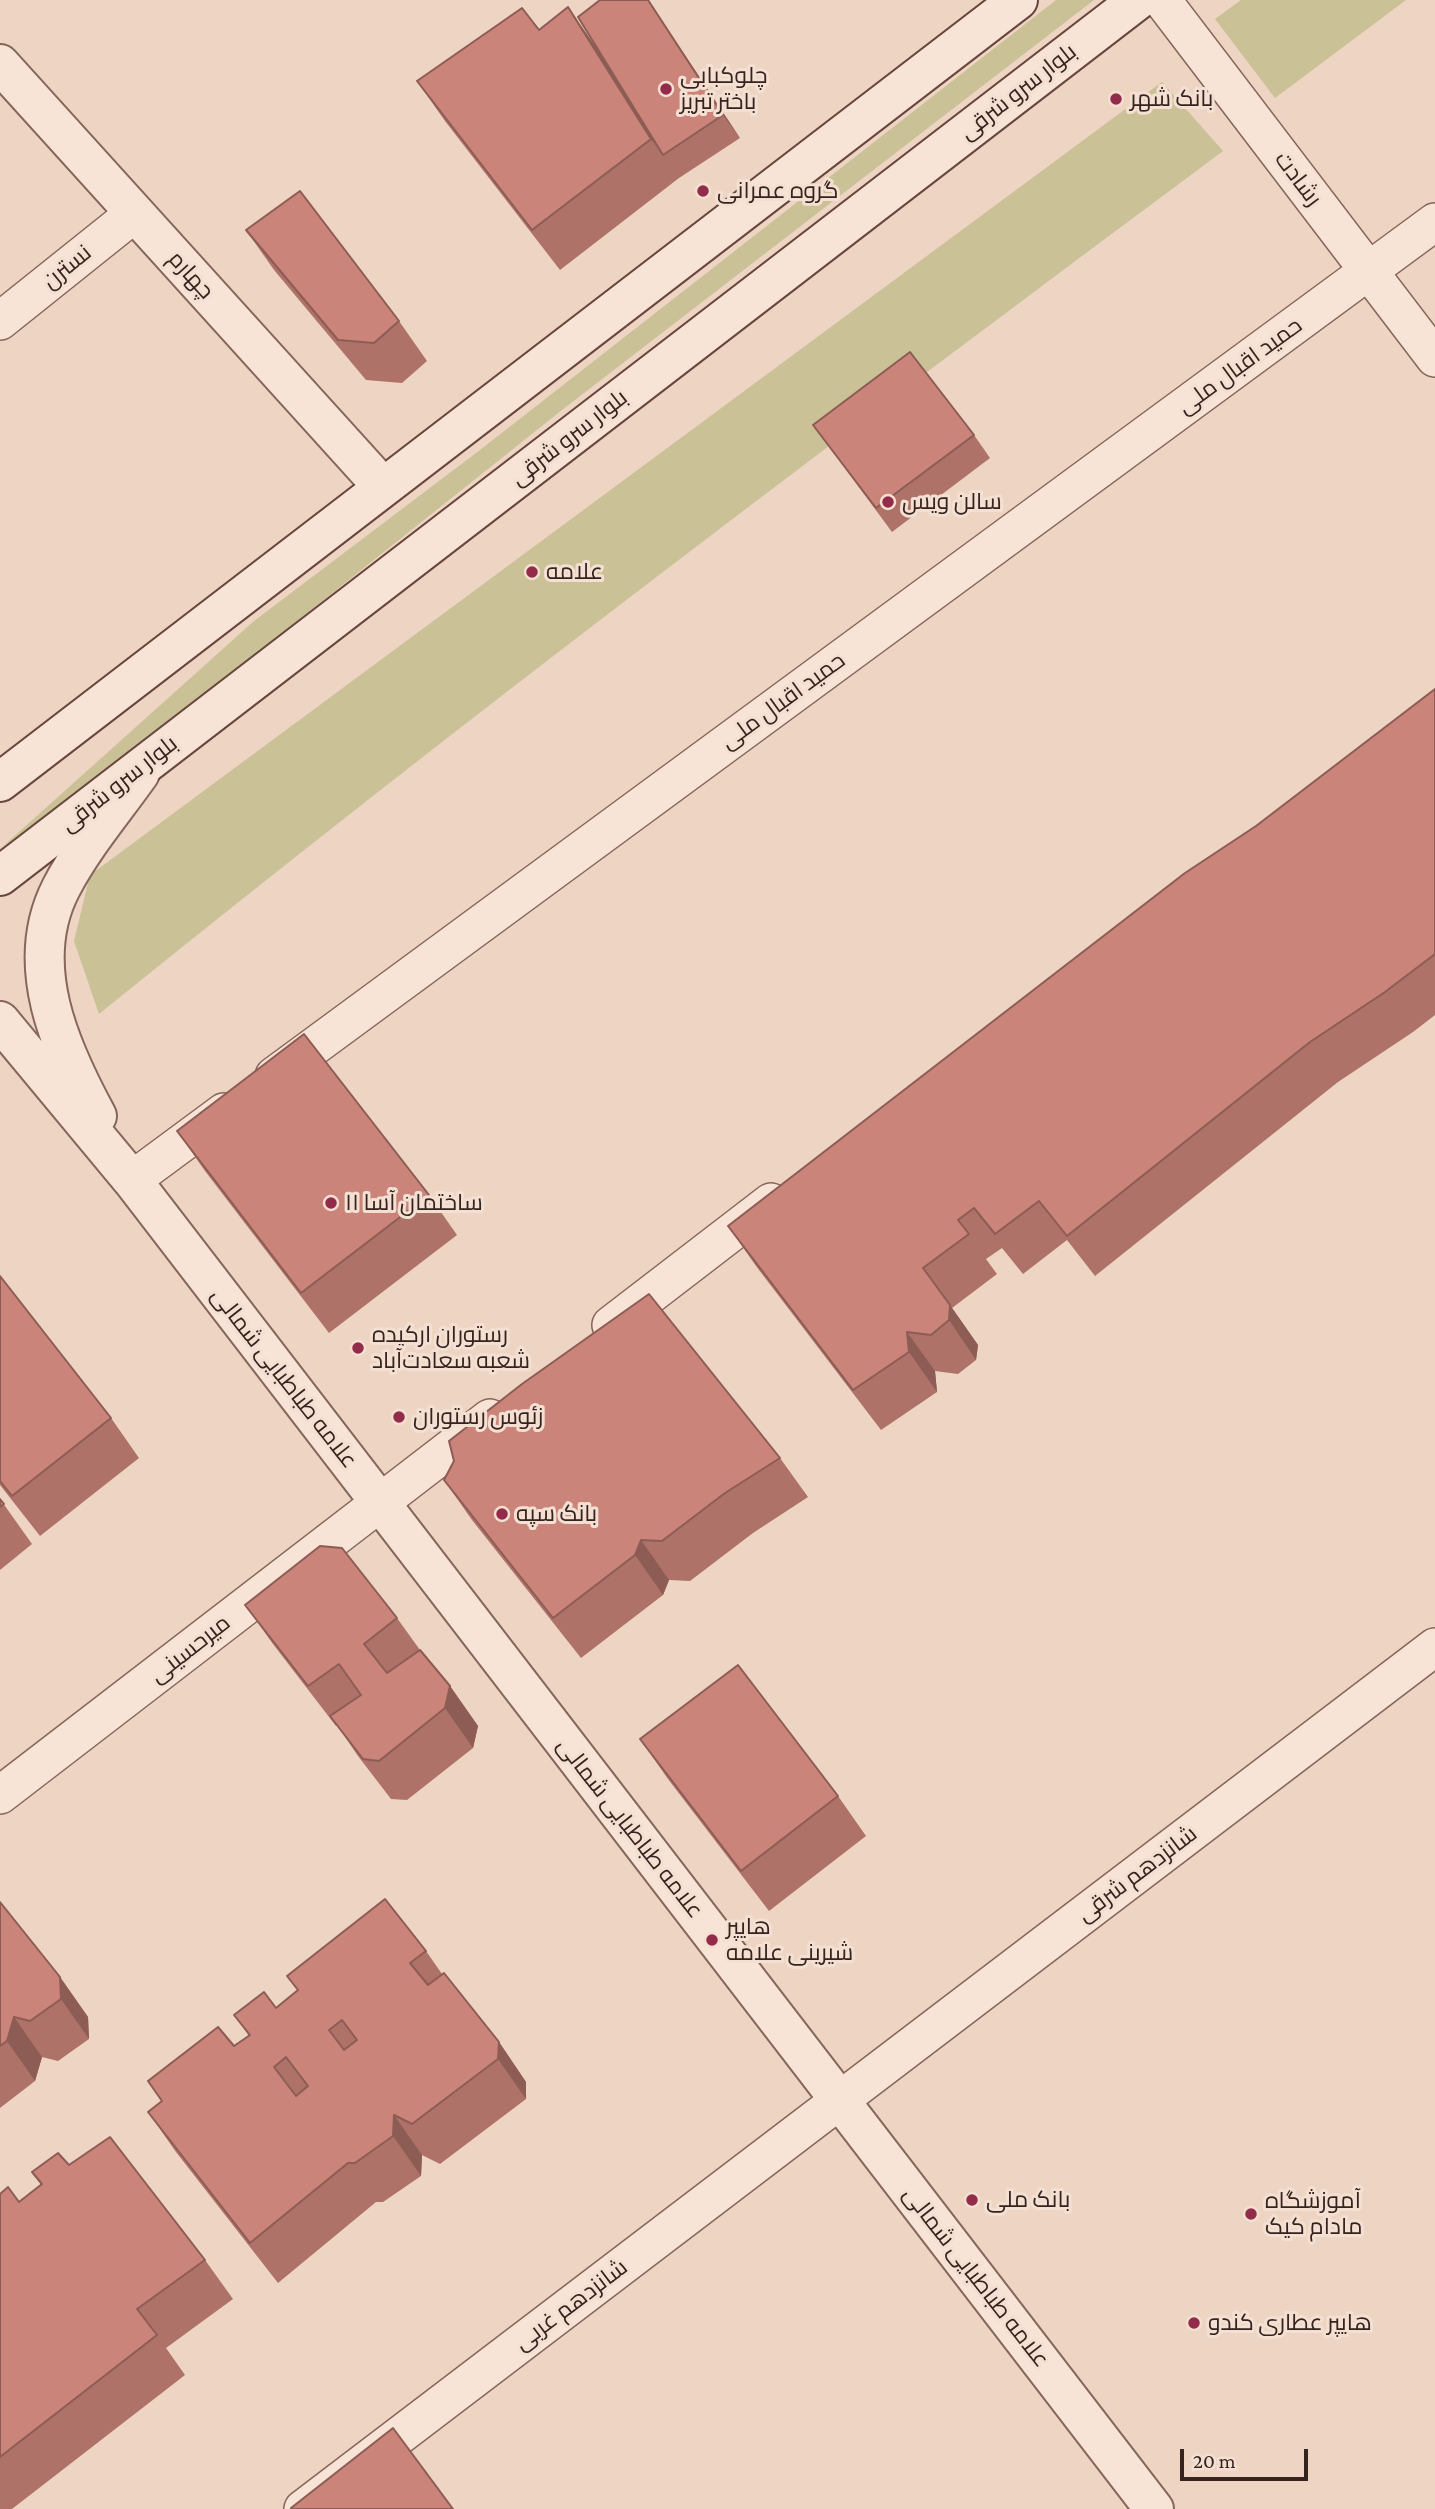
<!DOCTYPE html>
<html>
<head>
<meta charset="utf-8">
<style>
	body { margin:0 }
	#map { position:relative; width:1435px; height:2509px; overflow:hidden; background:#edd4c3; font-family:"Crimson Pro",serif }
	canvas { display:block }
	.scale { position:absolute; left:1180px; top:2449px; width:128px; height:32px; box-sizing:border-box; border:4px solid #36231e; border-top:0; padding-left:9px; font-size:21px; line-height:24px; white-space:nowrap; color:#36231e; -webkit-text-stroke:5px #f4e0d2; paint-order:stroke }
</style>
</head>
<body>
<div id="map">
<canvas width="1435" height="2509"></canvas>
<div class="scale">20 m</div>
</div>
<script>
const g = document.querySelector('canvas').getContext('2d');
g.lineJoin = 'round';
function paint(path, color) {
  g.fillStyle = color;
  g.fill(path, 'evenodd');
}
function strokePath(path, color, width, dash) {
  g.strokeStyle = color;
  g.lineWidth = width;
  g.lineCap = dash ? 'butt' : 'round';
  g.setLineDash(dash || []);
  g.stroke(path);
}
function drawText(font, color, halo, rows, align = 'center') {
  g.font = font + ' "Crimson Pro",Cairo,serif';
  g.lineWidth = 6;
  g.setLineDash([]);
  g.textBaseline = 'middle';
  g.strokeStyle = halo;
  g.fillStyle = color;
  for (const [text, x, y, turn = 0] of rows) {
    g.save();
    g.translate(x, y);
    g.rotate((+turn || 0) * Math.PI / 180);
    g.textAlign = isNaN(turn) ? turn : align;
    if (halo) g.strokeText(text, 0, 0);
    g.fillText(text, 0, 0);
    g.restore();
  }
}
paint(new Path2D(`
	M1056,0H1094L562,410L129,755L0,849L254,621L480,450Z
	M1241,0H1406L1275,98L1215,19Z
	M1162,82L1223,151C844,433 466,717 99,1014L74,941L90,875Z`), '#cac197');
const minor = new Path2D(`
	M1162,0L1435,358
	M0,321L135,213
	M274,1076L1435,222
	M132,1180L224,1112
	M611,1325L771,1202
	M0,1795L490,1418
	M303,2509L1435,1647`);
const tertiary = new Path2D(`
	M0,64L382,486
	M0,1021L132,1180L1154,2509
	M97,1116C60,1048 22,964 61,888C82,847 114,810 140,773`);
const secondary = new Path2D(`
	M0,782L1018,0
	M0,876L1138,0`);
strokePath(minor, '#86655a', 40);
strokePath(tertiary, '#86655a', 42);
strokePath(secondary, '#68463d', 42);
strokePath(minor, '#f8e4d6', 37);
strokePath(tertiary, '#f8e4d6', 38);
strokePath(secondary, '#f8e4d6', 38);
paint(new Path2D(`
	M648,0L740,138L679,178L560,270L445,121L417,81L539,30L596,47Z
	M246,230L399,321L427,361L402,383L366,380L274,270Z
	M813,425L974,435L990,458L892,532Z
	M1435,689V1015L1413,1032L1338,1082L1095,1276L1067,1240L1023,1274L1002,1248L986,1259L997,1274L952,1308L978,1345L976,1360L958,1374L935,1371L937,1392L881,1430L756,1266L728,1226L1256,826Z
	M177,1131L429,1195L457,1235L329,1333L205,1171Z
	M0,1276L111,1418L139,1458L40,1536L0,1485Z
	M780,1458L808,1497L753,1533L690,1581L669,1580L663,1595L581,1658L472,1520L444,1480Z
	M0,1499L32,1544L0,1570Z
	M245,1605L397,1618L420,1650L450,1686L478,1726L473,1748L407,1800L391,1799L358,1756L337,1725L336,1726L273,1644Z
	M640,1739L838,1796L866,1836L769,1911L668,1779Z
	M0,1902L60,1977L88,2017L89,2039L58,2061L42,2057L35,2081L0,2108Z
	M426,1951L442,1974L499,2042L526,2082V2099L440,2164L422,2155L421,2176L383,2202H376L278,2283L176,2152L148,2112L249,2036L234,2015L276,2008L298,1991L287,1976Z
	M69,2165L205,2260L233,2299L166,2348L185,2375L12,2509H0V2194L19,2202L41,2185L32,2172Z`), '#ae7269');
paint(new Path2D(`
	M648,0L740,138L723,115Z
	M568,7L596,47L663,155L651,139Z
	M950,1305L978,1345L976,1360L949,1320Z
	M907,1332L935,1371L937,1392L909,1352Z
	M641,1540L669,1580L663,1595L635,1555Z
	M450,1686L478,1726L473,1748L445,1708Z
	M60,1977L88,2017L89,2039L61,1999Z
	M14,2017L42,2057L35,2081L7,2041Z
	M499,2042L526,2082V2099L498,2059Z
	M394,2115L422,2155L421,2176L393,2136Z`), '#8d5c55');
const building = new Path2D(`
	M600,0H648L723,115L663,155L578,17Z
	M568,7L651,139L532,230L417,81L522,8L539,30Z
	M300,191L399,321L374,343L338,340L246,230Z
	M910,352L974,435L876,508L813,425Z
	M1435,689V954L1385,992L1310,1042L1067,1236L1039,1201L995,1234L974,1208L958,1220L969,1234L923,1268L950,1305L949,1320L931,1335L907,1332L909,1352L853,1390L728,1226L1185,873L1256,826Z
	M304,1034L429,1195L301,1293L177,1131Z
	M0,1276L111,1418L12,1496L0,1481Z
	M649,1294L780,1458L725,1493L662,1541L641,1540L635,1555L553,1618L444,1480L454,1461L449,1441L522,1384Z
	M0,1499L4,1504L0,1507Z
	M320,1546L342,1548L397,1618L364,1644L387,1673L420,1650L450,1686L445,1708L379,1761L363,1759L330,1716L361,1695L339,1664L308,1686L245,1605Z
	M738,1665L838,1796L741,1871L640,1739Z
	M385,1899L426,1951L410,1963L428,1985L444,1973L499,2042L498,2059L412,2124L394,2115L393,2136L355,2163H348L250,2243L148,2112L162,2101L148,2081L218,2027L234,2046L250,2035L234,2015L264,1992L276,2008L298,1990L287,1976ZM342,2020L357,2040L344,2050L329,2030ZM286,2057L308,2086L296,2096L274,2067Z
	M0,1902L60,1977L61,1999L30,2021L14,2017L7,2041L0,2046Z
	M110,2137L205,2260L137,2309L157,2335L0,2457V2194L8,2187L19,2202L42,2184L32,2172L58,2153L69,2165Z
	M393,2428L453,2509H292L291,2508Z`);
paint(building, '#ca847a');
strokePath(building, '#8d5c55', 2);
for (const [x, y, r, color] of [
	[666,89,7,"#932c4b"],
	[1116,99,7,"#932c4b"],
	[703,191,7,"#932c4b"],
	[888,502,7,"#932c4b"],
	[532,572,7,"#932c4b"],
	[331,1203,7,"#932c4b"],
	[358,1348,7,"#932c4b"],
	[399,1417,7,"#932c4b"],
	[502,1514,7,"#932c4b"],
	[712,1940,7,"#932c4b"],
	[972,2200,7,"#932c4b"],
	[1251,2214,7,"#932c4b"],
	[1194,2323,7,"#932c4b"]
]) {
  const dot = new Path2D();
  dot.arc(x, y, r, 0, 2 * Math.PI);
  g.fillStyle = color;
  g.fill(dot);
  strokePath(dot, '#f4e0d2', 2.5);
}
drawText('23px', '#36231e', '#f4e0d2', [
	["چلوکبابی",680,76],
	["باختر تبریز",680,102],
	["بانک شهر",1130,99],
	["گروه عمرانی",717,191],
	["سالن ویس",902,502],
	["علامه",546,572],
	["ساختمان آسا ۱۱",345,1203],
	["رستوران ارکیده",372,1335],
	["شعبه سعادت‌آباد",372,1361],
	["زئوس رستوران",413,1417],
	["بانک سپه",516,1514],
	["هایپر",726,1927],
	["شیرینی علامه",726,1953],
	["بانک ملی",986,2200],
	["آموزشگاه",1265,2201],
	["مادام کیک",1265,2227],
	["هایپر عطاری کندو",1208,2323]
], 'left');
drawText('23px', '#36231e', '#f4e0d2', [
	["بلوار سرو شرقی",1018,92,-38],
	["رشادت",1298,179,53],
	["نسترن",67,267,-39],
	["چهارم",191,275,48],
	["حمید اقبال ملی",1240,366,-36],
	["بلوار سرو شرقی",569,438,-38],
	["حمید اقبال ملی",783,701,-36],
	["بلوار سرو شرقی",119,784,-38],
	["علامه طباطبایی شمالی",284,1378,52],
	["میرحسینی",190,1649,-38],
	["علامه طباطبایی شمالی",630,1828,52],
	["شانزدهم شرقی",1137,1874,-37],
	["علامه طباطبایی شمالی",976,2277,52],
	["شانزدهم غربی",571,2305,-37]
]);
</script>
</body>
</html>
